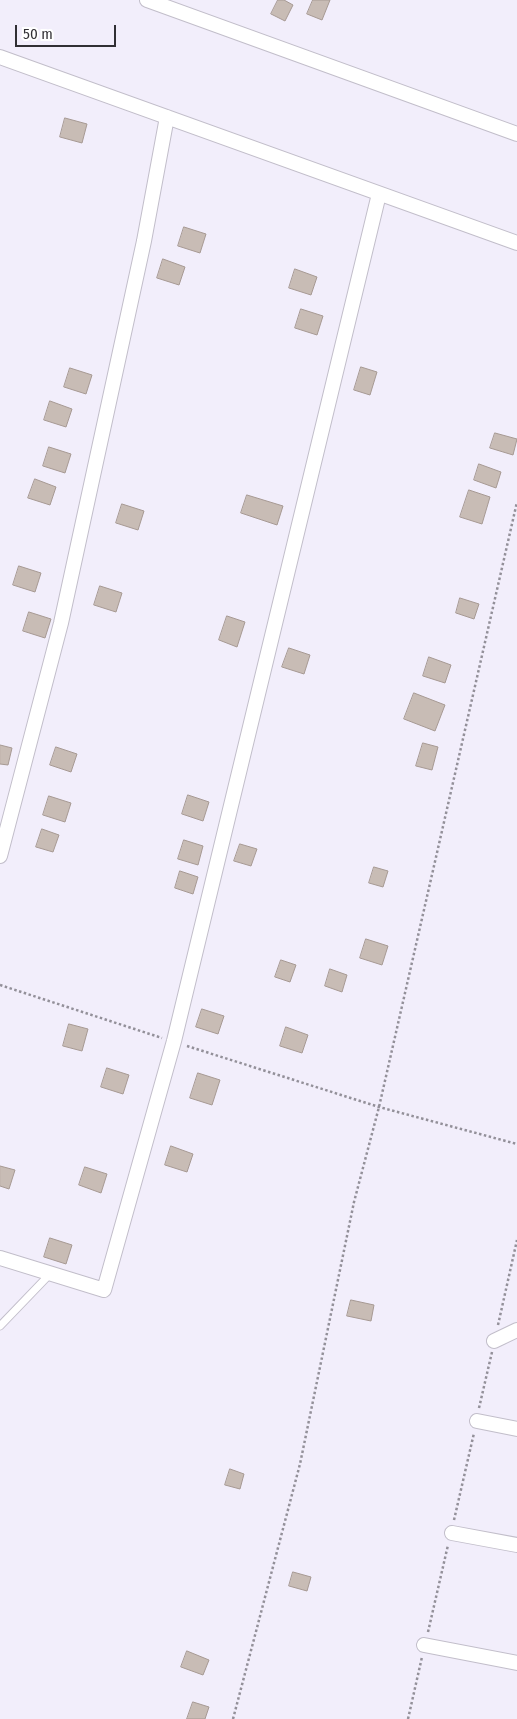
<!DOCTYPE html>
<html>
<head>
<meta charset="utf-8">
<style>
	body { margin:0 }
	#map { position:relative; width:517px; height:1719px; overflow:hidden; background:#f2eefb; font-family:"Fira Sans Condensed",sans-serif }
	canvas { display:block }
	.scale { position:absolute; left:15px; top:25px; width:101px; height:22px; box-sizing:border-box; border:2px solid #312f34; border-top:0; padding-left:6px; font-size:15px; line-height:18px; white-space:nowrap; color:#312f34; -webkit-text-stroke:4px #fff; paint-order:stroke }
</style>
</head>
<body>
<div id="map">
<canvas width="517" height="1719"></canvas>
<div class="scale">50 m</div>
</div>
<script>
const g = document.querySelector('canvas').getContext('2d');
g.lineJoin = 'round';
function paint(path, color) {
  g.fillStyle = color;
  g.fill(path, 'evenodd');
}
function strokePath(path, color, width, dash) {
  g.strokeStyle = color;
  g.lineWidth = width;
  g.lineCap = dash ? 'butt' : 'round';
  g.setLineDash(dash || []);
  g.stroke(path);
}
const building = new Path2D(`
	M278,0H284L293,5L285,21L271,14Z
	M313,0H330L322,20L307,14Z
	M65,118L87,124L82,143L60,137Z
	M184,227L206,234L200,253L178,246Z
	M163,259L185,267L179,285L157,278Z
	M295,269L317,277L311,295L289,288Z
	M301,309L323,316L317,335L295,328Z
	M361,367L377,372L370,395L354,390Z
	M70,368L92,375L86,394L64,387Z
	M50,401L72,409L66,427L44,420Z
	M495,433L517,439L513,455L490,448Z
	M49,447L71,454L65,473L43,466Z
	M479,464L501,472L496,488L474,480Z
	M35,479L56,487L50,505L28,498Z
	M469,490L490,497L482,524L460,517Z
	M247,495L283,506L277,525L241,513Z
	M122,504L144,511L138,530L116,523Z
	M19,566L41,573L35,592L13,585Z
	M100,586L122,593L116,612L94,605Z
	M460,598L479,604L474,619L456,613Z
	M29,612L51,619L45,638L23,631Z
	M227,616L245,622L237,647L219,640Z
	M289,648L310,655L304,674L282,667Z
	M429,657L451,665L445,683L423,676Z
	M414,693L445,705L435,731L404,719Z
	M423,743L438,747L432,770L416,766Z
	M0,745L12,748L8,765L0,764Z
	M56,747L77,754L71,772L50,765Z
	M188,795L209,802L203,821L182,814Z
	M49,796L71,803L65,822L43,815Z
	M42,829L59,835L53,852L36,847Z
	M184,840L203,846L198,865L178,859Z
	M240,844L257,849L251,866L234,861Z
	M374,867L388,871L383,887L369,883Z
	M180,871L198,877L193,894L175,888Z
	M366,939L388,946L382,965L360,958Z
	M281,960L296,965L290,982L275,977Z
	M330,969L347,975L342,992L325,986Z
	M202,1009L224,1016L218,1034L196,1027Z
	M69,1024L88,1029L82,1051L63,1046Z
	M286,1027L308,1035L302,1053L280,1046Z
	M107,1068L129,1075L123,1094L101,1087Z
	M198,1073L220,1080L212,1105L190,1098Z
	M171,1146L193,1154L187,1172L165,1165Z
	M0,1166L15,1170L9,1189L0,1186Z
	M85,1167L107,1174L101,1193L79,1185Z
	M50,1238L72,1245L66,1264L44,1257Z
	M351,1300L374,1305L371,1321L347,1316Z
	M230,1469L244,1474L240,1489L225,1485Z
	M293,1572L311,1577L307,1591L289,1586Z
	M187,1651L209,1660L203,1675L181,1667Z
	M193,1702L209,1707L205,1719H187Z`);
paint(building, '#c8bcb5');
strokePath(building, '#a69993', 1);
const service = new Path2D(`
	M0,1326L50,1274`);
const minor = new Path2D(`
	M147,0L517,134
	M0,57L517,243
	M0,856L61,623L144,241L167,117
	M0,1258L104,1290L174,1041L379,194
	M494,1341L517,1330
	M477,1421L517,1429
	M452,1533L517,1545
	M424,1645L517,1663`);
strokePath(service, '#c2beca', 9);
strokePath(minor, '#c2beca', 16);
strokePath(new Path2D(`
	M0,985L162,1038
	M187,1046L379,1107L517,1144
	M498,1325L517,1240
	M479,1408L492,1352
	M454,1520L474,1433
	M428,1632L448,1545
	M233,1719L300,1464L354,1202L379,1107L517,502
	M408,1719L422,1657`), '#939099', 2.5, [2.5, 2.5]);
strokePath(service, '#fff', 7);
strokePath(minor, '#fff', 14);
</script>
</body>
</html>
